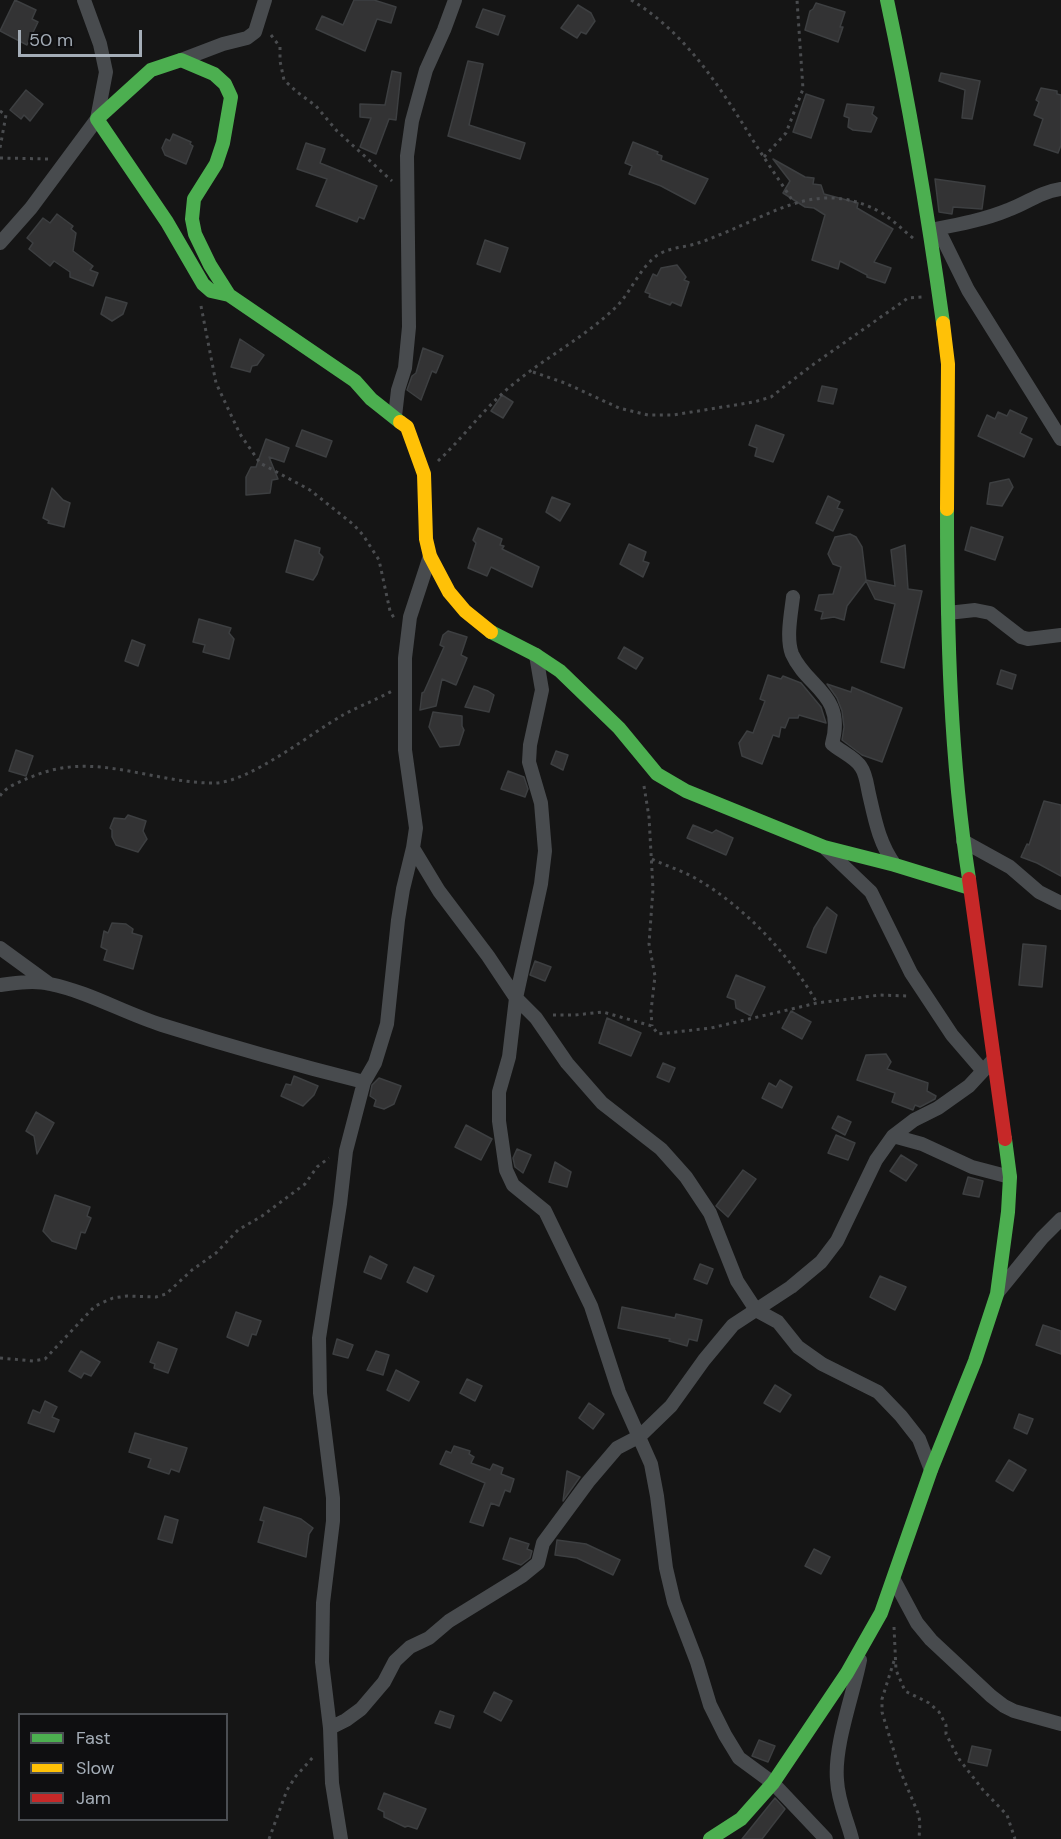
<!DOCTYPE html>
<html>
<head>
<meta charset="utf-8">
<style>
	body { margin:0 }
	#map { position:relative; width:1061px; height:1839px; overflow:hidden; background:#151515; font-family:"DM Sans",sans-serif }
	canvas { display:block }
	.legend { position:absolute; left:18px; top:1713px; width:210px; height:108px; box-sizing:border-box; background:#0f0f11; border:2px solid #4b4e53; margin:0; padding:8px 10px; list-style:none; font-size:18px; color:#a4adb7 }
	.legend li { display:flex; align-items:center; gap:12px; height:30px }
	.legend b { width:30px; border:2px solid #4b4e53 }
	.scale { position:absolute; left:18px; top:30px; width:124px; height:27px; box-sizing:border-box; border:3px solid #a4adb7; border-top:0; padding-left:8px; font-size:18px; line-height:21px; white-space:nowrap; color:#a4adb7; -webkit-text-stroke:4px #0f0f11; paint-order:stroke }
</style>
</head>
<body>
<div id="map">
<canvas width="1061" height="1839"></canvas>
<ul class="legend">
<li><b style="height:8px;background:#4caf50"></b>Fast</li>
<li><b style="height:8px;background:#ffc107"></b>Slow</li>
<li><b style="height:8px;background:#c62828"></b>Jam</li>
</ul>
<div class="scale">50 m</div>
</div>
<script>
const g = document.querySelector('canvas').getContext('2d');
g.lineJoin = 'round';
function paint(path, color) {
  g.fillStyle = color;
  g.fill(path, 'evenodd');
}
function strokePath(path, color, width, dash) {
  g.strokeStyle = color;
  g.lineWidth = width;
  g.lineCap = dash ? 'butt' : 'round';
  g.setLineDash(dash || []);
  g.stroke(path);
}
const building = new Path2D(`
	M15,0L36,10L32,19L38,22L27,45L0,31Z
	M354,0H374L396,7L391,23L377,19L365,51L316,29L322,16L343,25Z
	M816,3L845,12L840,27H843L838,42L805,30L810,11L813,9Z
	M578,5L591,13L595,21L586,34L581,32L577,38L561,28Z
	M483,9L505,16L498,35L476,27Z
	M468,61L483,64L469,125L525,143L520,159L448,136Z
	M392,71L401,73L396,120L389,119L376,154L360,147L371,118L360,117V104L385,105Z
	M941,73L980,81L972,119L962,118L965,90L939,81Z
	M1041,88L1057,91V94L1061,95V145L1058,153L1034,145L1043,119L1034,115L1039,102L1036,100Z
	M26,90L43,104L30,121L24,115L21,119L10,110Z
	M806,94L824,100L811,138L793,132Z
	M847,104L874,107L872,114L877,118L871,132L853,130L848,127L849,118L844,116Z
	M173,134L191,142L190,144L193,146L186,164L165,155L162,148L166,139L170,141Z
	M633,142L658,152L657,154L662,156L661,160L708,179L695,204L661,186L629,174L632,166L625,163Z
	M306,143L325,149L320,163L377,186L364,219L359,217L357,222L316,206L327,179L297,169Z
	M773,159L805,177L814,178L813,184L821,185L824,194L858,203L857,208L893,229L874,262L891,268L885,283L867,277V275L840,261L838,269L812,260L825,215L814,208L805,207L783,193L790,181Z
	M935,179L985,186L982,209L953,207L952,214L939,212Z
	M57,214L73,226L71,229L76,233L73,251L93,266L90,270L98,273L93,286L70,277V272L54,261L50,266L29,249L33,243L27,238L43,218L50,223Z
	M485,240L508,248L500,272L477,264Z
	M677,265L686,277L684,280L689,282L681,306L672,302L670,305L649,297L650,294L645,292L653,274L657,276L661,268Z
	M106,297L127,303L123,314L112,321L101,314Z
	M240,339L264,355L257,365L252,366L250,372L231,367Z
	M423,348L443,356L436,373L432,371L421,400L407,390L412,376L416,373Z
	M822,386L837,389L833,404L818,401Z
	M502,395L513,402L503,418L491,411Z
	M1010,410L1027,418L1020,433L1032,439L1024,457L978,436L987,415L995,419L998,412L1007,416Z
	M756,425L784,435L773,462L755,456L757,448L749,445Z
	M302,430L332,441L326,457L296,446Z
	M266,439L289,448L284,462L269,457L278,479L272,480L270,493L246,495V477L251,467H256Z
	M1009,479L1013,487L1002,506L987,504L990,483Z
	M52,488L63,500L70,503L64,527L48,523L49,521L43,518Z
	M828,496L840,502L837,508L843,510L833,531L816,523Z
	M552,497L570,504L560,521L546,512Z
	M971,527L1003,537L995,560L965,550Z
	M478,528L502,539L500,545L504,546L502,549L539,567L532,587L491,567L487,576L468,568L476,543L473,540Z
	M850,534L856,537L862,547L866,580L895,586L891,550L905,545L908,589L922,591L904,668L881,662L895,604L875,599L866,581L847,606L844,620L834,617L821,619L823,612L815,610L819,595L833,594L841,567L833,564L828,554L835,537Z
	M295,540L320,548L319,553L323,557L317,574L313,580L286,572Z
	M629,544L646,552L643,561L649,563L643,577L620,564Z
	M199,619L231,628L229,633L234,639L229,659L203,652L205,645L193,642Z
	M448,631L467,637L461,655L467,658L456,685L442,679L436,706L420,710L422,693L424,692L444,647L440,645L443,635Z
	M132,640L145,645L138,666L125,661Z
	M624,647L643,658L636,669L618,658Z
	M1001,670L1016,675L1012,689L997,684Z
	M768,675L781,679L783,676L801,683L821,707L826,723L799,715L798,718H789L785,728L781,727L779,737L773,735L762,764L742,756L739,743L747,731L753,733L765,701L760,699Z
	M827,684L851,692L852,687L902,708L882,762L862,755L842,740L844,727L842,711L837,698Z
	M474,686L488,691L494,695L489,712L465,707Z
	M433,712L462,716V726L464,730L459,745L440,747L429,727Z
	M16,750L33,756L26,776L9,771Z
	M556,751L568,755L563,770L551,764Z
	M508,771L524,777L528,789L525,797L501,789Z
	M1044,801L1061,805V876L1037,863L1021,857L1027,844L1029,845Z
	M128,815L146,821L143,831L147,839L138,852L116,845L112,837V830L110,828L114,818L125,819Z
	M693,825L712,833L716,830L733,838L726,855L687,838Z
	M827,907L837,915L826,953L807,947L814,928Z
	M112,923L126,924L133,929L132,933L142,936L133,969L104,960L107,950L101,947L104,931L108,933Z
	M1023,944L1046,946L1042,987L1019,985Z
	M535,961L551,967L545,981L530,975Z
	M736,975L765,987L751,1016L736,1008L735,1000L727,997Z
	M791,1011L811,1022L802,1039L782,1028Z
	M607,1018L641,1033L631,1056L599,1043Z
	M886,1054L891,1062L887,1069L928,1083L927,1091L936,1096L935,1099L920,1107L915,1105L913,1110L892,1102L895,1093L857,1080L866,1055Z
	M663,1063L675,1068L669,1082L657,1077Z
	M294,1076L318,1086L314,1095L303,1106L281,1096L286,1084L291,1085Z
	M379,1078L401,1086L394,1104L384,1109L374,1106L376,1100L370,1096L372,1085Z
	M780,1080L792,1087L782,1108L762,1098L769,1083L776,1087Z
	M36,1112L54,1123L37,1154L34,1136L26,1131Z
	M838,1116L851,1122L845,1135L832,1128Z
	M466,1125L492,1139L481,1160L455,1147Z
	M836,1135L855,1143L848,1160L828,1153Z
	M517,1149L531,1155L523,1173L515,1167L513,1158Z
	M901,1155L917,1165L906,1181L890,1171Z
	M555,1162L571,1172L567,1187L549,1182Z
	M743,1170L756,1179L728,1217L716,1206Z
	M968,1177L983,1181L979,1197L963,1194Z
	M55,1195L90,1207L87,1216L91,1218L85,1233L81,1232L76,1249L52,1241L43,1231Z
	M370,1256L387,1265L381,1279L364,1272Z
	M700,1264L713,1269L707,1284L694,1279Z
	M414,1267L434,1276L427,1292L407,1282Z
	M880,1276L906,1287L895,1310L870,1297Z
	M622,1307L675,1318L676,1314L702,1320L697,1341L689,1339L687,1346L669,1341L670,1339L618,1328Z
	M236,1312L261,1321L256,1335L252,1334L248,1346L227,1337Z
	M1043,1325L1061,1331V1354L1036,1345Z
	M337,1339L353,1345L348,1358L333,1354Z
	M158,1342L177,1349L168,1373L154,1368L155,1364L150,1362Z
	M81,1351L100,1362L91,1376L84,1373L81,1378L69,1371Z
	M376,1351L389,1355L383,1375L367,1370Z
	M396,1370L419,1382L409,1401L387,1390Z
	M467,1379L482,1386L475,1401L460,1393Z
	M775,1385L791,1395L780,1412L764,1403Z
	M45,1401L57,1407L52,1417L59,1420L54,1432L28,1423L33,1410L40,1413Z
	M589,1403L604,1414L593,1429L579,1418Z
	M1019,1414L1033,1419L1027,1434L1014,1428Z
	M135,1433L187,1448L179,1472L171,1469L169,1474L148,1467L151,1459L129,1452Z
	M454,1446L470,1451L469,1454L474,1457L471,1463L490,1470L493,1464L503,1468L501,1474L514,1479L510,1492L505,1490L499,1506L491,1503L483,1526L470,1522L485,1483L440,1464L446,1451L451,1453Z
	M1009,1460L1026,1470L1013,1491L996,1481Z
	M567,1471L580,1477L563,1501Z
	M264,1507L301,1519L313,1528L309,1534L306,1557L258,1542L264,1521L260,1520Z
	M165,1516L178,1520L172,1543L158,1539Z
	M510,1538L529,1544L527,1549L532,1551L530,1558L521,1565L503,1559Z
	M557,1540L586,1544L620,1560L613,1575L577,1558L555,1555Z
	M814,1549L830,1557L821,1574L805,1566Z
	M494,1692L512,1701L501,1721L484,1712Z
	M440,1711L454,1716L450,1728L435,1723Z
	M759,1740L775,1746L768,1762L752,1756Z
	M972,1746L991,1750L987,1766L968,1762Z
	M384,1793L426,1809L417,1829L408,1826L405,1827L384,1817V1812L378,1809Z
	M775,1798L785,1809L762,1839H742Z`);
paint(building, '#333334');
strokePath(building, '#3d3f41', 1.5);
strokePath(new Path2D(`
	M631,0C682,30 716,81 746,129C761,154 778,178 794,203
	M271,35L280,47V61L284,80L297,92L316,106L337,131L392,181
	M0,111L6,115L0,148
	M764,157L786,133L803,89L797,0
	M0,158L50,159
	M201,306L216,383L240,434L260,463L310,490L354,525L363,535L379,560L390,611L394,618
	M533,372L565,383L619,408L648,415H673L754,402L771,397L811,366L908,298L922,297
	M438,461C464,437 484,408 511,386C544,358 584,338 616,307C631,292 638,271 655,257C667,247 684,248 698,243C705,241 712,238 719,235C777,212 820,178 882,213C893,220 903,230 914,239
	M644,786L649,817L653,889L649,944L655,976L651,1011L652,1026
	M0,796C6,787 17,783 26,779C36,775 46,771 57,769C107,758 164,784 215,783C250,782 311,733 343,715C359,706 376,700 392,691
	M652,859C666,866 681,870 695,878C744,906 789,954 817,1003
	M553,1015H575L603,1012L652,1026L658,1034L711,1028L817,1003L880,995L908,996
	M0,1358L33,1361L45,1359L95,1306L113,1298L127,1296L156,1297L166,1294L192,1270L216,1253L238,1230L262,1216L305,1184L317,1167L329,1158
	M894,1627L896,1670L905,1691L929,1703L939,1712L946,1725V1734L959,1759L983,1790L1007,1815L1015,1839
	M894,1661L882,1699V1712L899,1768L918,1813L920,1822L919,1839
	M269,1839L287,1790L296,1776L315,1755`), '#4a4c4f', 3, [3, 4.5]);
strokePath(new Path2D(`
	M181,60L223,44L247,38L255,32L265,0
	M938,229L968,290L1061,439
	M930,230C956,225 984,220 1008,210C1030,202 1037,193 1061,189
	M0,243L31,208L97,119L106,72L100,44L84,0
	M395,416L398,390L405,368L409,327L407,156L412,121L426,70L444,30L455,0
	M793,597C791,614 786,638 792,654C807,688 846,694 832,744C840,751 856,758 861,767C866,774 867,785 869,794C875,820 879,843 895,865
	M948,613L975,610L990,613L1021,637L1028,639L1061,635
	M536,655L542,690L530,745L529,762L541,803L545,851L541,884L516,998L509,1057L499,1092V1121L506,1170L513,1185L545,1211L591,1306L619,1392L651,1464L657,1496L666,1568L674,1602L697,1662L710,1705L725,1735L739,1758L773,1783L826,1839
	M963,841L1010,867L1039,892L1061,903
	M413,848L439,891L488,956L516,998L536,1018L567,1063L602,1103L661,1149L686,1177L710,1213L737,1281L756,1310L778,1322L798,1347L822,1364L878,1392L901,1416L919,1439L931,1470
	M826,849L871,892L911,973L952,1035L983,1071
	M0,948L48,983
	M0,985C15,983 35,980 50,984C89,992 124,1013 162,1025C229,1046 296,1065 364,1082
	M893,1136L922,1144L972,1167L1010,1177
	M998,1292L1042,1238L1061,1219
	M894,1580L917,1623L931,1640L991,1696L1004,1706L1014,1711L1061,1724
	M330,1728L346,1720L361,1709L384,1682L395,1661L410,1647L429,1638L449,1621L522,1576L538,1563L543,1543L588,1482L617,1448L640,1436L671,1406L704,1360L733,1325L791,1287L821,1262L837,1241L876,1160L893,1136L914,1120L938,1108L969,1086L994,1059
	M341,1839L332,1783L330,1728L322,1662L323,1603L333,1521V1498L320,1393L319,1338L340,1204L346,1151L364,1082L375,1063L387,1024L398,920L403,889L413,848L416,828L405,750V658L410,617L430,556
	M852,1839C847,1819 838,1802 837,1780C834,1745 853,1696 860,1660`), '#484b4e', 14);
strokePath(new Path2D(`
	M887,0C910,107 928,215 943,323
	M229,295L211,291L203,284L167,222L97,119L151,70L181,60L214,74L225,84L231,97L223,143L216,164L194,199L192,219L195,234L210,265L229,295L355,381L371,399L400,422
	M947,509C947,632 950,757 969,879
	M491,632L536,655L560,671L619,728L657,774L686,791L824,847L895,865L970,888
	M710,1839L741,1819L773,1783L847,1673L881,1613L931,1470L975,1361L997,1294L1008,1212L1010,1177L1005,1139`), '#4caf50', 14);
strokePath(new Path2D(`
	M943,323L948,364L947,509
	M400,422L407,427L424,474L426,539L430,556L449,592L465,611L491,632`), '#ffc107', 14);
strokePath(new Path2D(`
	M969,879L1005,1139`), '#c62828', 14);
</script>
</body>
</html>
